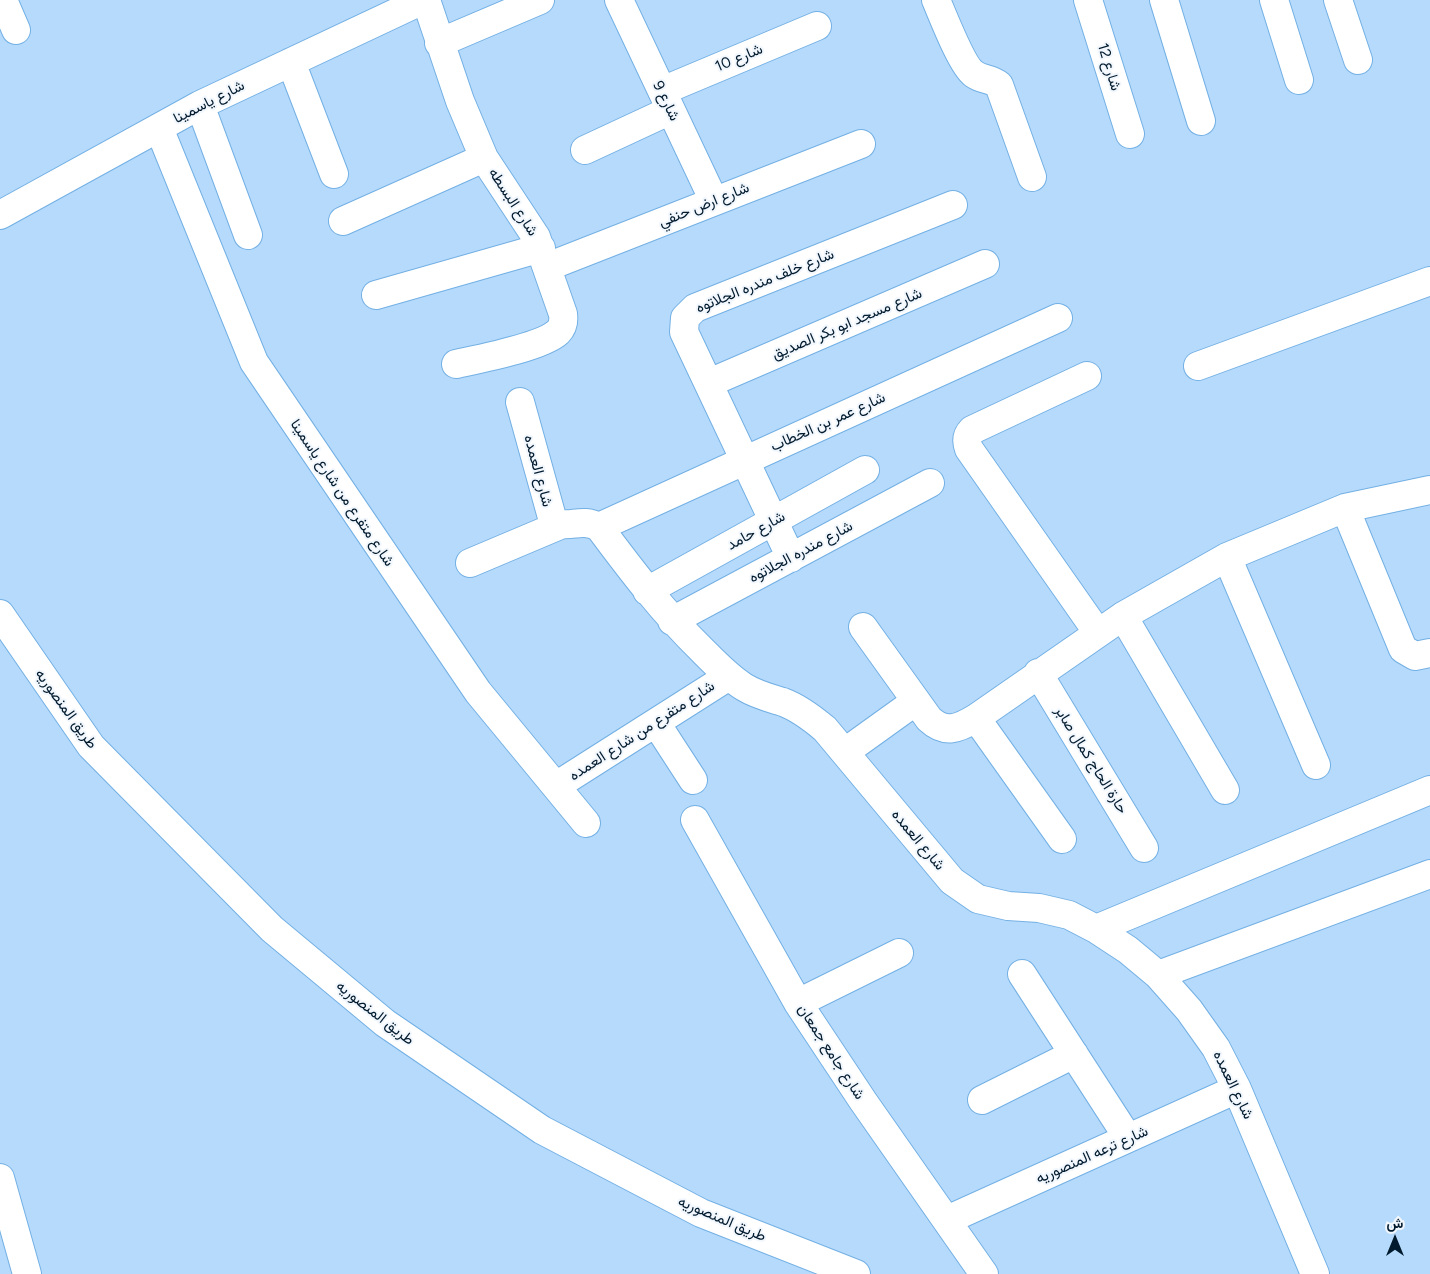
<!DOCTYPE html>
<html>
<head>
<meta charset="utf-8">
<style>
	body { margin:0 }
	#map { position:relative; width:1430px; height:1274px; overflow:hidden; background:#b6dafb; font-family:Figtree,Vazirmatn,sans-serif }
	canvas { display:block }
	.north { position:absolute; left:1370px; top:1214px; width:50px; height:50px; -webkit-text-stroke:4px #f1f7fd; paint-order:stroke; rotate:0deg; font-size:14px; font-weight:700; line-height:20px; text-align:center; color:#021a2e }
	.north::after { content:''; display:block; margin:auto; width:18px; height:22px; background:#021a2e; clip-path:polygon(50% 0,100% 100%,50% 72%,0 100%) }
</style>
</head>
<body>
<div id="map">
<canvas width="1430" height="1274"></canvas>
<div class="north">ش</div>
</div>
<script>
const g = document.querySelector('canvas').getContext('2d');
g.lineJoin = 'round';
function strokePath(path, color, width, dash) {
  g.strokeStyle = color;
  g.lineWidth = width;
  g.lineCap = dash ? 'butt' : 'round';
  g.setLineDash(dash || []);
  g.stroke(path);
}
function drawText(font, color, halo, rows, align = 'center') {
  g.font = font + ' Figtree,Vazirmatn,sans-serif';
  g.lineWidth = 4;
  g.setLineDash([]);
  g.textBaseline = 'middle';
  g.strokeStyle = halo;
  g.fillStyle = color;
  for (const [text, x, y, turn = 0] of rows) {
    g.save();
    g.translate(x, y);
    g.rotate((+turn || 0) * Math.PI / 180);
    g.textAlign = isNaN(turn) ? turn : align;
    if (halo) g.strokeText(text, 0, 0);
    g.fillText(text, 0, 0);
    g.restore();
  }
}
const minor = new Path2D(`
	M3,0L16,30
	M426,0L460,101L484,158L536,237L563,314C564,321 563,327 558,332C542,347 479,359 456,364
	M619,0L714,201
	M936,0C943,16 962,66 974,74C982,80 991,78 999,85L1032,177
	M1088,0L1130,134
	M1164,0L1201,121
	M1274,0L1299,80
	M1338,0L1358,60
	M439,43L540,0
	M291,62L334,174
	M662,91L817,26
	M200,105L248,235
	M159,128L254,362L478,692L586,823
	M585,150L671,110
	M0,215L200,105L423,0
	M343,221L484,158
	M547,267L861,144
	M376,295L541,248
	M1198,366L1430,281
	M1087,376L972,430C966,436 966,441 969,449L1098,633
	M709,383L985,264
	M520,402L553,521C570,530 579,517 599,527C631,570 663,612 702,650C715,663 728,677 744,687C757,695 770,698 783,702C799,708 812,718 825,729L952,881L978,899L1008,906L1039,908L1069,915L1096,929L1128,950L1158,975L1189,1010L1216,1048L1237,1089L1315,1274
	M1345,508L1403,649L1415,656L1430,653
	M599,527L1058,318
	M1227,557L1316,765
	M791,558L684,332L685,318L695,308L953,205
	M470,563L560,525
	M647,591L865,470
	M1123,616L1225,790
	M672,621L930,483
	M863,627L929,719C945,734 958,729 976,718L1123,616L1227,557L1345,508L1430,490
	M1038,673L1144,848
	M976,718L1062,839
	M656,723L693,780
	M845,752L916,701
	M556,786L729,676
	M695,820L798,1003L863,1101L984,1274
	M1096,929L1430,790
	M1022,974L1128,1138
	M1158,975L1430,874
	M798,1003L899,953
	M982,1100L1074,1054
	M947,1220L1237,1089`);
const major = new Path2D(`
	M0,614L91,746L272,929L385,1023L542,1130L701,1213L856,1274
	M0,1178L27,1274`);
strokePath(minor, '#73b0e4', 30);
strokePath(major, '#73b0e4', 30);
strokePath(minor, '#fff', 28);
strokePath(major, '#fff', 28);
drawText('15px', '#021a2e', '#f1f7fd', [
	["شارع 10",739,58,-23],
	["شارع 12",1109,67,73],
	["شارع 9",666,101,64],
	["شارع ياسمينا",209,102,-27],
	["شارع البسطه",513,202,57],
	["شارع ارض حنفي",704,205,-22],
	["شارع خلف مندره الجلاتوه",765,281,-22],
	["شارع مسجد ابو بكر الصديق",847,324,-23],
	["شارع عمر بن الخطاب",828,422,-24],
	["شارع العمده",538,471,75],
	["شارع متفرع من شارع ياسمينا",342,493,56],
	["شارع حامد",756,531,-29],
	["شارع مندره الجلاتوه",801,552,-28],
	["طريق المنصوريه",66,709,54],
	["شارع متفرع من شارع العمده",642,731,-33],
	["حارة الحاج كمال صابر",1091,760,58],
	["شارع العمده",918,840,50],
	["طريق المنصوريه",375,1013,38],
	["شارع جامع جمعان",831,1052,57],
	["شارع العمده",1233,1085,64],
	["شارع ترعه المنصوريه",1092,1155,-24],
	["طريق المنصوريه",722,1219,23]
]);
</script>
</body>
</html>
